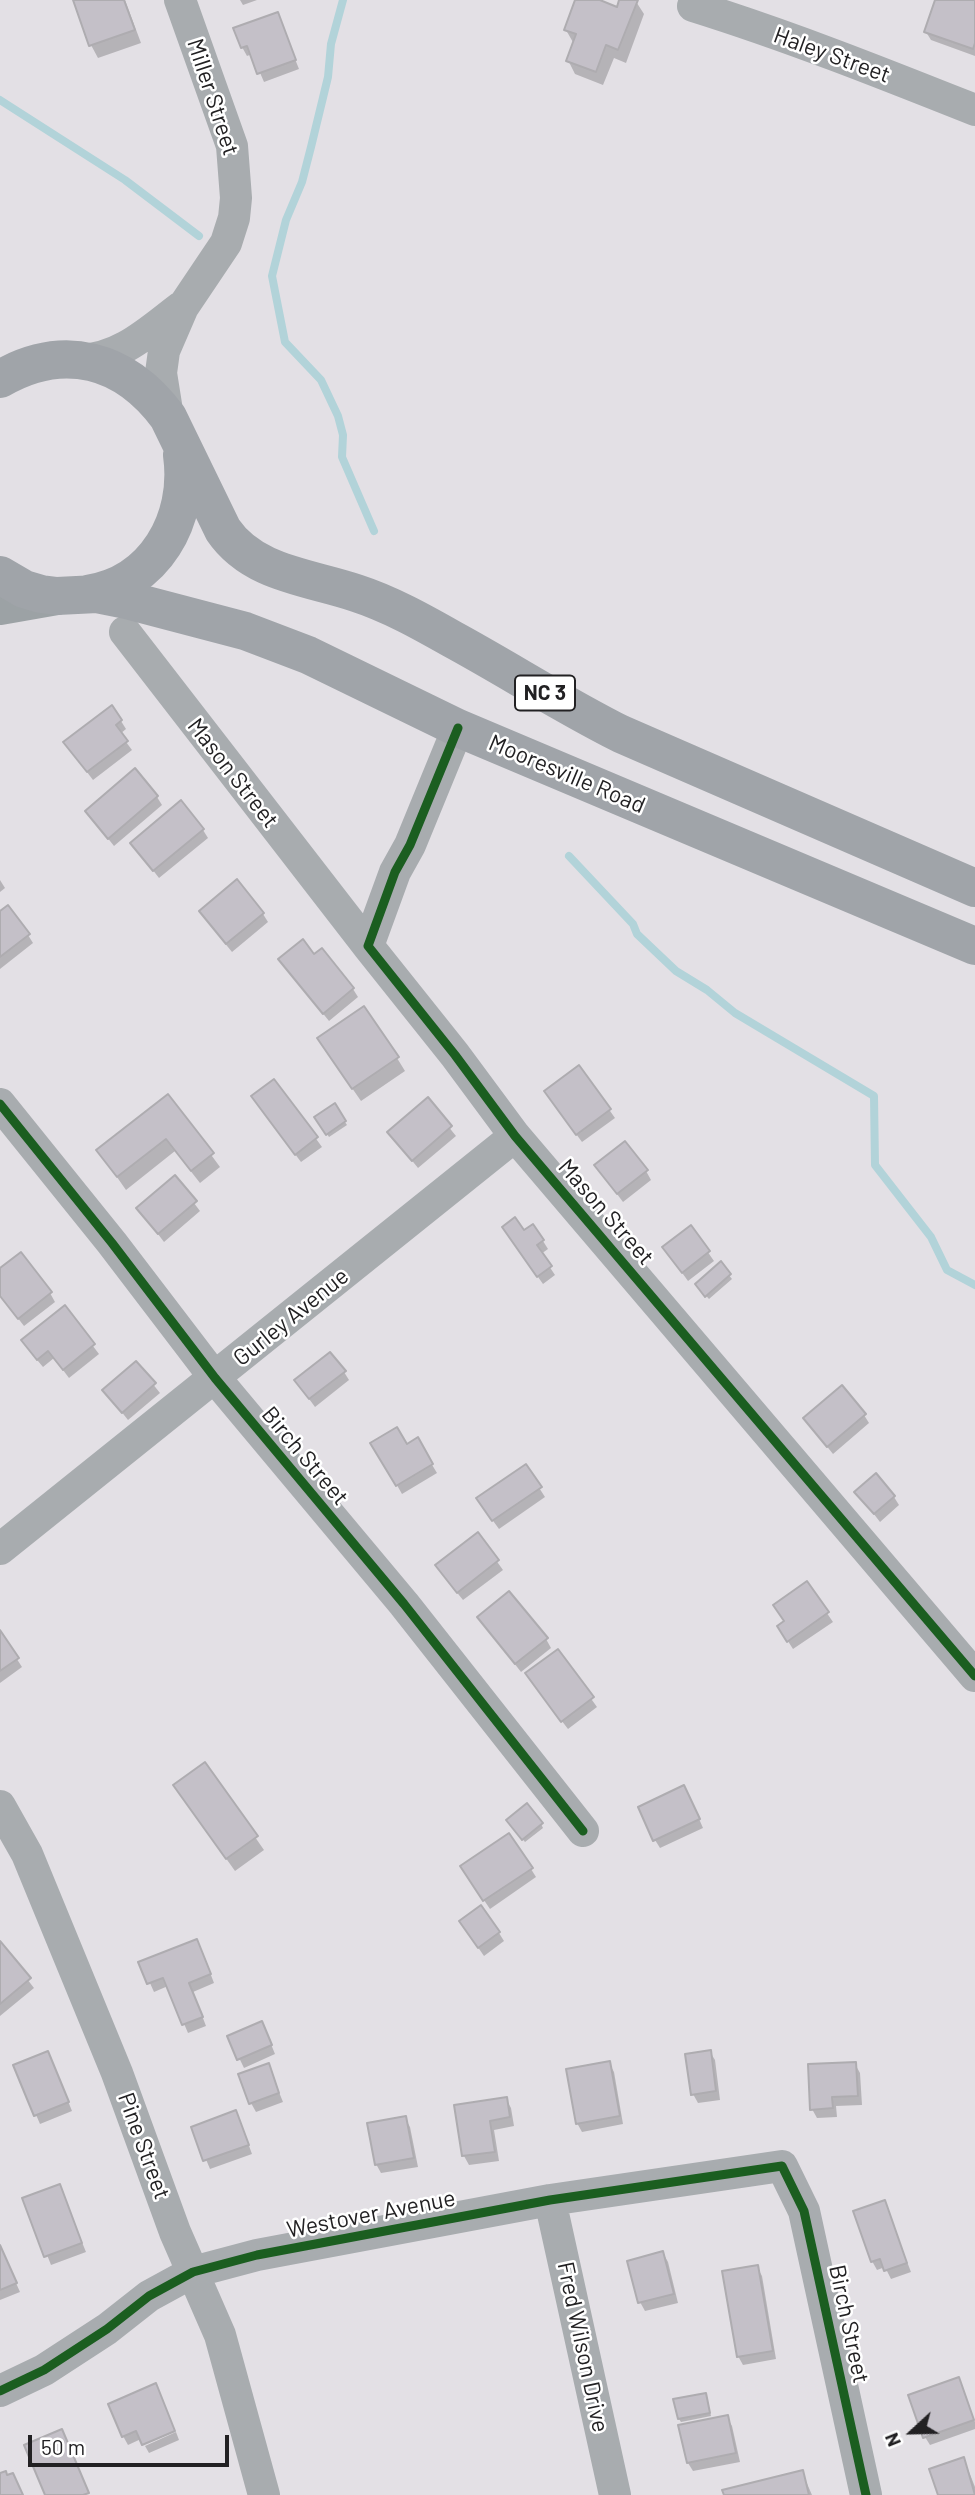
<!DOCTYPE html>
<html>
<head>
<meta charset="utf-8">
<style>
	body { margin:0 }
	#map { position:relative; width:975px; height:2495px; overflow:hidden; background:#e3e0e5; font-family:Barlow,sans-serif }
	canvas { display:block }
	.north { position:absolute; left:877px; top:2397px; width:70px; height:70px; -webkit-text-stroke:5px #fff; paint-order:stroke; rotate:248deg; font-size:19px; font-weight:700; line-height:28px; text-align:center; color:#222123 }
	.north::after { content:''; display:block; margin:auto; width:24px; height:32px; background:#222123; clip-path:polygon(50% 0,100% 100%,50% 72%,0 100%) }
	.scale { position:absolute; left:28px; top:2435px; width:201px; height:32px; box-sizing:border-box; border:4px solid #222123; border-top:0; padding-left:9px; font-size:21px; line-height:24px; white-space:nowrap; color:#222123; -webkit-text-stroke:5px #fff; paint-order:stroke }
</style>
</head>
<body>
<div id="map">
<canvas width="975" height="2495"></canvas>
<div class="north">N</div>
<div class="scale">50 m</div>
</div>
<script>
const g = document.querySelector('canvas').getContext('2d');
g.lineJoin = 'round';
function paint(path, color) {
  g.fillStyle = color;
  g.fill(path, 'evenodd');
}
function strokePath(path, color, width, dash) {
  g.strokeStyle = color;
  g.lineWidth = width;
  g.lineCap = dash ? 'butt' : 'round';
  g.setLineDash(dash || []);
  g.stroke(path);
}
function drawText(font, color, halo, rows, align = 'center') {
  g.font = font + ' Barlow,sans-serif';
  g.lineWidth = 5;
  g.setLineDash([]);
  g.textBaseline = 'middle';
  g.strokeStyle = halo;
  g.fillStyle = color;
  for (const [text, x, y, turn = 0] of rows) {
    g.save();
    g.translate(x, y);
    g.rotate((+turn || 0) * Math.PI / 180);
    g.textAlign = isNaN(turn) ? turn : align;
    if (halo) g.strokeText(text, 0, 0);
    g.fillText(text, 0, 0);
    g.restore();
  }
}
paint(new Path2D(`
	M75,0H125L141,43L98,58L91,45Z
	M240,0H257L243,5Z
	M577,0H595L618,9L621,0H635L644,14L626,63L614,58L603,85L575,74L568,60L574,44L566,30Z
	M937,0H975V56L931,40L926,32Z
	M277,14L299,69L264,82L252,54L247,56L242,47Z
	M121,721L126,729L120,734L132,750L93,780L71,751Z
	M157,797L162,805L114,846L87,812Z
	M203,830L208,838L159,878L132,843Z
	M0,880L5,888L0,892Z
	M0,913L28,935L33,943L0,969Z
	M263,914L268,922L232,952L206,920Z
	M280,960L353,989L358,997L329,1021Z
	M327,1052L397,1058L405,1071L361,1101Z
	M579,1067L615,1118L582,1142L551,1100Z
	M274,1081L322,1147L301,1162L258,1105Z
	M168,1096L220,1167L200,1183L175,1151L126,1190L98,1150Z
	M427,1100L456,1136L418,1168L389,1132Z
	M334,1106L347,1125L329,1137L317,1118Z
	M596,1166L646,1171L651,1180L623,1202Z
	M175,1178L200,1211L164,1242L139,1209Z
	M691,1228L714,1261L688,1281L670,1256Z
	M524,1232L543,1241L548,1249L541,1254L555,1275L543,1284L509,1236Z
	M720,1264L732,1279L709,1299L699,1288Z
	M0,1271L50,1293L55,1302L24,1326L0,1295Z
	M64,1308L99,1354L69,1378L54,1358L43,1367L28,1349Z
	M136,1363L160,1393L128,1420L105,1391Z
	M344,1372L349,1380L315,1407L296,1381Z
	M864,1415L869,1423L833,1454L805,1419Z
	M417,1440L437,1473L402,1494L373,1443L406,1446Z
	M525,1466L545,1497L499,1529L483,1507Z
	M857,1492L894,1497L899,1505L880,1522Z
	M478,1535L503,1570L463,1600L442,1574Z
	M807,1584L833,1622L793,1649L784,1635L786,1622Z
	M479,1618L546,1639L551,1648L521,1672Z
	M0,1633L22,1667L0,1683Z
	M557,1651L597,1707L568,1729L532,1682Z
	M205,1765L264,1850L235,1871L183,1798Z
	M689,1796L703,1828L660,1848L655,1840Z
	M510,1824H541L543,1828L525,1842Z
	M531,1869L536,1877L490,1909L467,1875Z
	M466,1930L499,1933L504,1941L484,1956Z
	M0,1944L34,1988L0,2016Z
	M201,1949L214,1983L193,1992L206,2026L188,2033L168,1986L154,1992L141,1963Z
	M266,2032L275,2054L244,2068L229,2037Z
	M710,2052L715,2060L720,2100L698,2103L693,2094Z
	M52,2061L72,2111L40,2124L15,2066Z
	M609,2063L614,2072L623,2124L582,2132L577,2123Z
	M855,2064L860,2073L862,2105L836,2106L837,2117L817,2118L812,2109Z
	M268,2065L283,2102L256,2112L251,2103Z
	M506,2099L511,2108L514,2126L494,2130L499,2161L469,2165L464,2156L456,2107Z
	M405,2118L410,2127L418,2167L381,2173L376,2164Z
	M240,2121L252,2154L210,2169L193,2128Z
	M59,2186L86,2252L51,2265L25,2199Z
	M884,2202L911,2272L891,2279L885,2267L877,2270L872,2261Z
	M0,2247L20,2292L0,2300Z
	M663,2253L668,2262L678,2303L645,2311L640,2302Z
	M757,2267L762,2276L776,2359L743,2365L738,2356Z
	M958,2379L975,2422V2429L930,2445L925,2437Z
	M160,2394L174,2429L143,2443L141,2439L128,2445L123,2436Z
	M707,2398L711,2416L681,2422L679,2419Z
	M727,2417L732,2426L740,2462L693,2471L688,2463Z
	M176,2432L179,2440L149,2453L145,2446Z
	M964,2459L975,2487V2495H939Z
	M802,2472L812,2495H725Z`), '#0003');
strokePath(new Path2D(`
	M343,0L331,44L328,77L311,147L302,182L286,220L272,276L285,342L321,380L338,416L343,435L342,457L374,531
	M0,100L125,180L199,236
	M569,856L633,924L637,934L676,971L707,990L735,1013L874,1096L875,1165L931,1237L947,1270L975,1285`), '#b2d3d9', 8);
const building = new Path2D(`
	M73,0H124L135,30L89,46Z
	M575,0H600L617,7L619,0H638L618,50L606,45L596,72L566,61L576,34L564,30Z
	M935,0H975V43L973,49L924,32Z
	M278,12L296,60L257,74L247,46L241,48L233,28Z
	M112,705L122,720L116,725L128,741L87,772L63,742Z
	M135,768L158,796L108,839L85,811Z
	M181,800L204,829L153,871L130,843Z
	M237,879L264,913L226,944L199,911Z
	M8,905L30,934L0,957V911Z
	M303,939L314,954L322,948L354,988L323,1014L278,959Z
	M364,1006L399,1057L352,1089L317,1038Z
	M579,1065L611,1109L576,1135L544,1091Z
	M274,1079L318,1137L295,1155L251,1096Z
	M168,1094L214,1153L191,1171L166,1139L117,1177L96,1150Z
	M428,1097L452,1126L412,1161L387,1132Z
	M335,1103L346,1121L326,1135L314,1117Z
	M625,1141L648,1170L617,1194L594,1165Z
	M175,1175L197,1201L158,1234L136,1208Z
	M515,1217L524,1230L533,1224L544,1240L537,1245L552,1266L537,1277L502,1227Z
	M691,1225L710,1251L682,1273L662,1247Z
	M21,1252L52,1292L18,1319L0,1296V1268Z
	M721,1261L731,1274L705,1297L695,1284Z
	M65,1305L95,1344L63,1370L48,1351L37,1360L21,1340Z
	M330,1352L346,1371L309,1399L294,1380Z
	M136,1361L156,1383L122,1413L102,1390Z
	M842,1385L866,1414L827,1447L803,1418Z
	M397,1427L407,1444L418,1437L433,1464L396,1486L370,1443Z
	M526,1464L542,1487L492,1521L476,1498Z
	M876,1473L895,1496L874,1514L854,1492Z
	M478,1532L499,1560L457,1593L435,1565Z
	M807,1581L829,1612L787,1642L777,1626L784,1621L773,1605Z
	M509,1591L548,1638L515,1664L477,1617Z
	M0,1630L19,1658L0,1671Z
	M558,1649L594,1697L561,1722L525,1673Z
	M205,1762L258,1836L226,1859L173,1785Z
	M684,1785L700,1819L653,1841L638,1807Z
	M527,1803L543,1823L522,1840L506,1820Z
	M509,1833L533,1868L483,1901L460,1866Z
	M481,1905L500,1932L478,1948L459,1921Z
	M197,1939L211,1974L189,1983L203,2017L182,2025L163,1978L147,1984L138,1962Z
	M0,1941L31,1978L0,2004Z
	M262,2021L272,2045L237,2060L227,2036Z
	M711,2050L716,2091L691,2095L685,2054Z
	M48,2051L69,2102L34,2116L13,2065Z
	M610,2061L620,2116L576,2124L566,2069Z
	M856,2062L858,2096L832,2097L833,2108L810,2110L808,2064Z
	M269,2063L279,2093L249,2104L238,2074Z
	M507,2097L510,2117L490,2121L495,2152L462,2156L454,2105Z
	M236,2110L249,2145L203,2161L191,2127Z
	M406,2116L414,2158L375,2165L367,2123Z
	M60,2184L82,2243L44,2257L22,2198Z
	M885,2200L907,2263L884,2271L880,2259L871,2262L853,2211Z
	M0,2245L17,2283L0,2290Z
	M663,2251L674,2294L638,2303L627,2261Z
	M758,2265L773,2351L737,2357L722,2271Z
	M959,2377L974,2420L923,2438L908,2395Z
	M156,2383L175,2431L142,2445L136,2431L122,2437L108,2404Z
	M706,2393L710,2413L678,2419L673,2399Z
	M728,2415L736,2453L687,2463L678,2425Z
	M62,2429L89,2493L83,2495H45L24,2445Z
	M964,2457L975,2495H938L929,2469Z
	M803,2470L809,2495H724L722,2490Z
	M6,2471L7,2475L13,2473L23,2495H0V2473Z`);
paint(building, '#c4c0c8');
strokePath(building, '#aeacb0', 2);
strokePath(new Path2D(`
	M696,0L693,6C789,36 882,73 975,110
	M80,360C122,358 149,331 181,307
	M168,417L161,373L164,351L183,307L226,243L234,218L236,198L232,146L180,0
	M125,632L368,946
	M458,728L410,845L395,872L368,946L455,1055L515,1136L975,1676
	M0,1104L112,1243L215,1378L404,1604L583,1831
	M0,1549L515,1136
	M0,1806L27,1854L117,2073L175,2232L220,2335L264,2495
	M550,2200L615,2495
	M0,2391L44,2370L107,2329L149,2296L193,2272L257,2255L550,2200L782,2166L804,2211L866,2495`), '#a8acaf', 32);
strokePath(new Path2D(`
	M0,606L57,596`), '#9ca2a5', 38);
strokePath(new Path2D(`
	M0,379C64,342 125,359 168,417L223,530C253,574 309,577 356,593C390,604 422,622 452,639C509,670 563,705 621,734L975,888
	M0,575L24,589L41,594L57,596L97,594L127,600L245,631L308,655L458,728L975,946
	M87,594C155,584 191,519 182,455`), '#a0a4a9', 38);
strokePath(new Path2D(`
	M458,728L410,845L395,872L368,946L455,1055L515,1136L975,1676
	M0,1104L112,1243L215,1378L404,1604L583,1831
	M0,2391L44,2370L107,2329L149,2296L193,2272L257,2255L550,2200L782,2166L804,2211L866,2495`), '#1b5e20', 9);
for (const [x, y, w] of [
	[545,693,60]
]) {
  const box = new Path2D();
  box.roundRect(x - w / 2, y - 17.5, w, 35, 5);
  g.fillStyle = '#fff';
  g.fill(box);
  strokePath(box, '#222123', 2);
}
drawText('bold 21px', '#222123', null, [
	["NC 3",545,693]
]);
drawText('23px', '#222123', '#fff', [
	["Haley Street",832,55,20],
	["Miller Street",213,97,72],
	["Mason Street",233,773,52],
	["Mooresville Road",567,774,23],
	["Mason Street",606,1212,49],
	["Gurley Avenue",291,1317,-39],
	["Birch Street",305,1456,50],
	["Pine Street",144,2146,70],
	["Westover Avenue",371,2214,-11],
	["Birch Street",849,2324,78],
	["Fred Wilson Drive",583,2347,78]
]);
</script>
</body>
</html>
